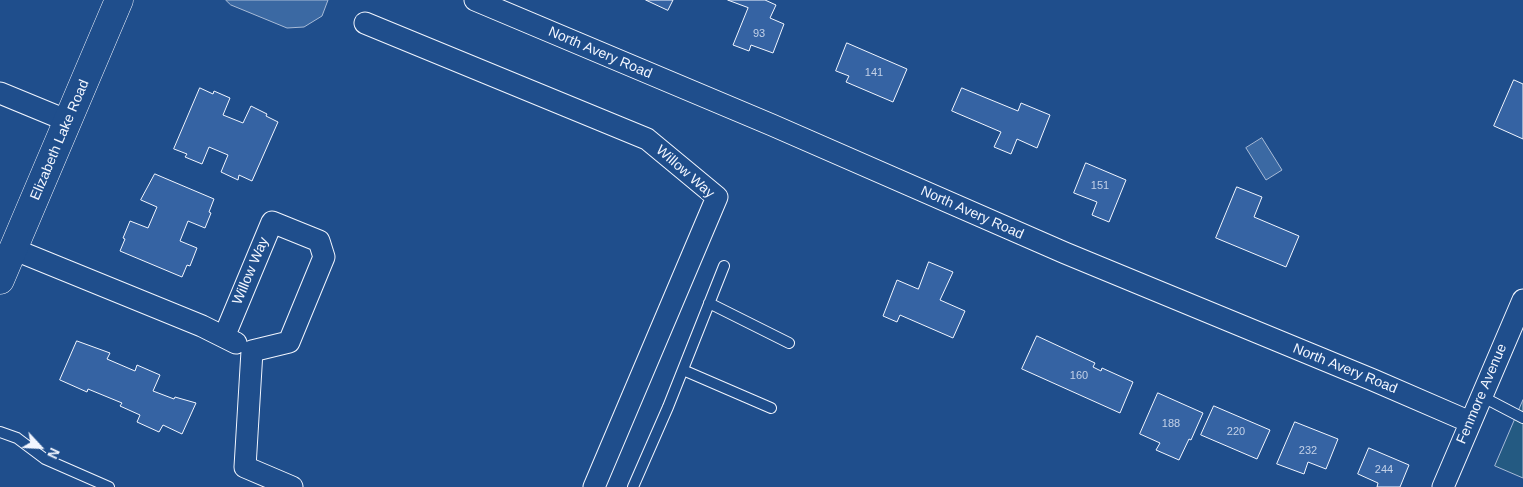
<!DOCTYPE html>
<html>
<head>
<meta charset="utf-8">
<style>
	body { margin:0 }
	#map { position:relative; width:1523px; height:487px; overflow:hidden; background:#1f4e8c; font-family:Arial,sans-serif }
	canvas { display:block }
	.north { position:absolute; left:15px; top:422px; width:50px; height:50px; -webkit-text-stroke:4px #1f4e8c; paint-order:stroke; rotate:115deg; font-size:14px; font-weight:700; line-height:20px; text-align:center; color:#f2f6ff }
	.north::after { content:''; display:block; margin:auto; width:18px; height:22px; background:#f2f6ff; clip-path:polygon(50% 0,100% 100%,50% 72%,0 100%) }
</style>
</head>
<body>
<div id="map">
<canvas width="1523" height="487"></canvas>
<div class="north">N</div>
</div>
<script>
const g = document.querySelector('canvas').getContext('2d');
g.lineJoin = 'round';
function paint(path, color) {
  g.fillStyle = color;
  g.fill(path, 'evenodd');
}
function strokePath(path, color, width, dash) {
  g.strokeStyle = color;
  g.lineWidth = width;
  g.lineCap = dash ? 'butt' : 'round';
  g.setLineDash(dash || []);
  g.stroke(path);
}
function drawText(font, color, halo, rows, align = 'center') {
  g.font = font + ' Arial,sans-serif';
  g.lineWidth = 4;
  g.setLineDash([]);
  g.textBaseline = 'middle';
  g.strokeStyle = halo;
  g.fillStyle = color;
  for (const [text, x, y, turn = 0] of rows) {
    g.save();
    g.translate(x, y);
    g.rotate((+turn || 0) * Math.PI / 180);
    g.textAlign = isNaN(turn) ? turn : align;
    if (halo) g.strokeText(text, 0, 0);
    g.fillText(text, 0, 0);
    g.restore();
  }
}
const green = new Path2D(`
	M1523,400V478L1495,466Z`);
paint(green, '#245a82');
strokePath(green, '#a8bbd7', 1);
const water = new Path2D(`
	M226,0H328L322,16L304,27L287,28L231,5Z
	M1262,138L1282,170L1266,180L1246,148Z`);
paint(water, '#3b69a3');
strokePath(water, '#a8bbd7', 1);
const building = new Path2D(`
	M646,0H673L668,10Z
	M728,0H765L776,5L770,18L784,24L773,53L751,45L749,51L733,45L748,8Z
	M847,43L907,69L893,102L846,82L849,76L836,71Z
	M1514,80L1523,84V139L1494,126Z
	M200,88L213,94L214,91L230,98L223,115L243,123L251,106L267,114L266,116L278,122L252,181L239,175L238,180L221,172L228,155L209,147L202,164L185,157L187,154L174,149Z
	M962,88L1018,111L1021,103L1050,115L1037,148L1017,139L1011,154L994,147L1001,132L952,111Z
	M1086,163L1126,180L1109,222L1092,215L1097,202L1074,193Z
	M155,174L214,199L209,212L211,213L205,228L188,221L180,241L197,248L190,266L187,265L182,277L120,251L125,239L123,238L130,221L148,228L157,207L141,200Z
	M1237,187L1262,197L1254,217L1299,236L1286,267L1216,238Z
	M929,262L953,272L940,300L965,311L953,338L900,315L897,322L883,316L897,280L918,289Z
	M1037,336L1095,363L1093,367L1101,371L1102,368L1133,382L1120,413L1022,369Z
	M77,341L110,353L107,359L135,371L137,365L160,375L153,391L174,399L175,397L196,403L182,434L163,425L159,432L137,422L140,415L120,406L122,403L88,389L87,392L60,380Z
	M1158,393L1203,413L1191,440L1189,439L1179,460L1156,450L1160,443L1140,434Z
	M1214,406L1270,430L1257,459L1201,435Z
	M1295,422L1338,439L1326,469L1308,462L1304,474L1277,464Z
	M1369,448L1409,465L1400,487H1377L1378,483L1358,474Z`);
paint(building, '#3563a3');
strokePath(building, '#f2f6ff', 1);
const service = new Path2D(`
	M709,303L789,343
	M683,370L771,408
	M1481,396L1523,418
	M0,432L17,438L45,459L109,487
	M633,487L668,407L724,266`);
const minor = new Path2D(`
	M475,0L772,125L1065,253L1373,380L1470,422
	M365,23L647,139L717,197L594,487
	M0,93L68,121
	M13,249L202,326L236,343
	M224,337L272,222L319,241L324,257L289,342L252,351L245,467L292,487
	M1443,487L1523,300`);
const secondary = new Path2D(`
	M0,280L119,0`);
strokePath(service, '#f2f6ff', 12);
strokePath(minor, '#f2f6ff', 23);
strokePath(secondary, '#f2f6ff', 29);
strokePath(service, '#1f4e8c', 10);
strokePath(minor, '#1f4e8c', 21);
strokePath(secondary, '#1f4e8c', 28);
drawText('11px', '#c3d1e8', null, [
	["93",759,34],
	["141",874,73],
	["151",1100,186],
	["160",1079,376],
	["188",1171,424],
	["220",1236,432],
	["232",1308,451],
	["244",1384,470]
]);
drawText('14px', '#f2f6ff', '#1f4e8c', [
	["North Avery Road",600,53,23],
	["Elizabeth Lake Road",60,140,-67],
	["Willow Way",685,172,41],
	["North Avery Road",972,213,24],
	["Willow Way",251,271,-67],
	["North Avery Road",1345,369,22],
	["Fenmore Avenue",1482,394,-67]
]);
</script>
</body>
</html>
